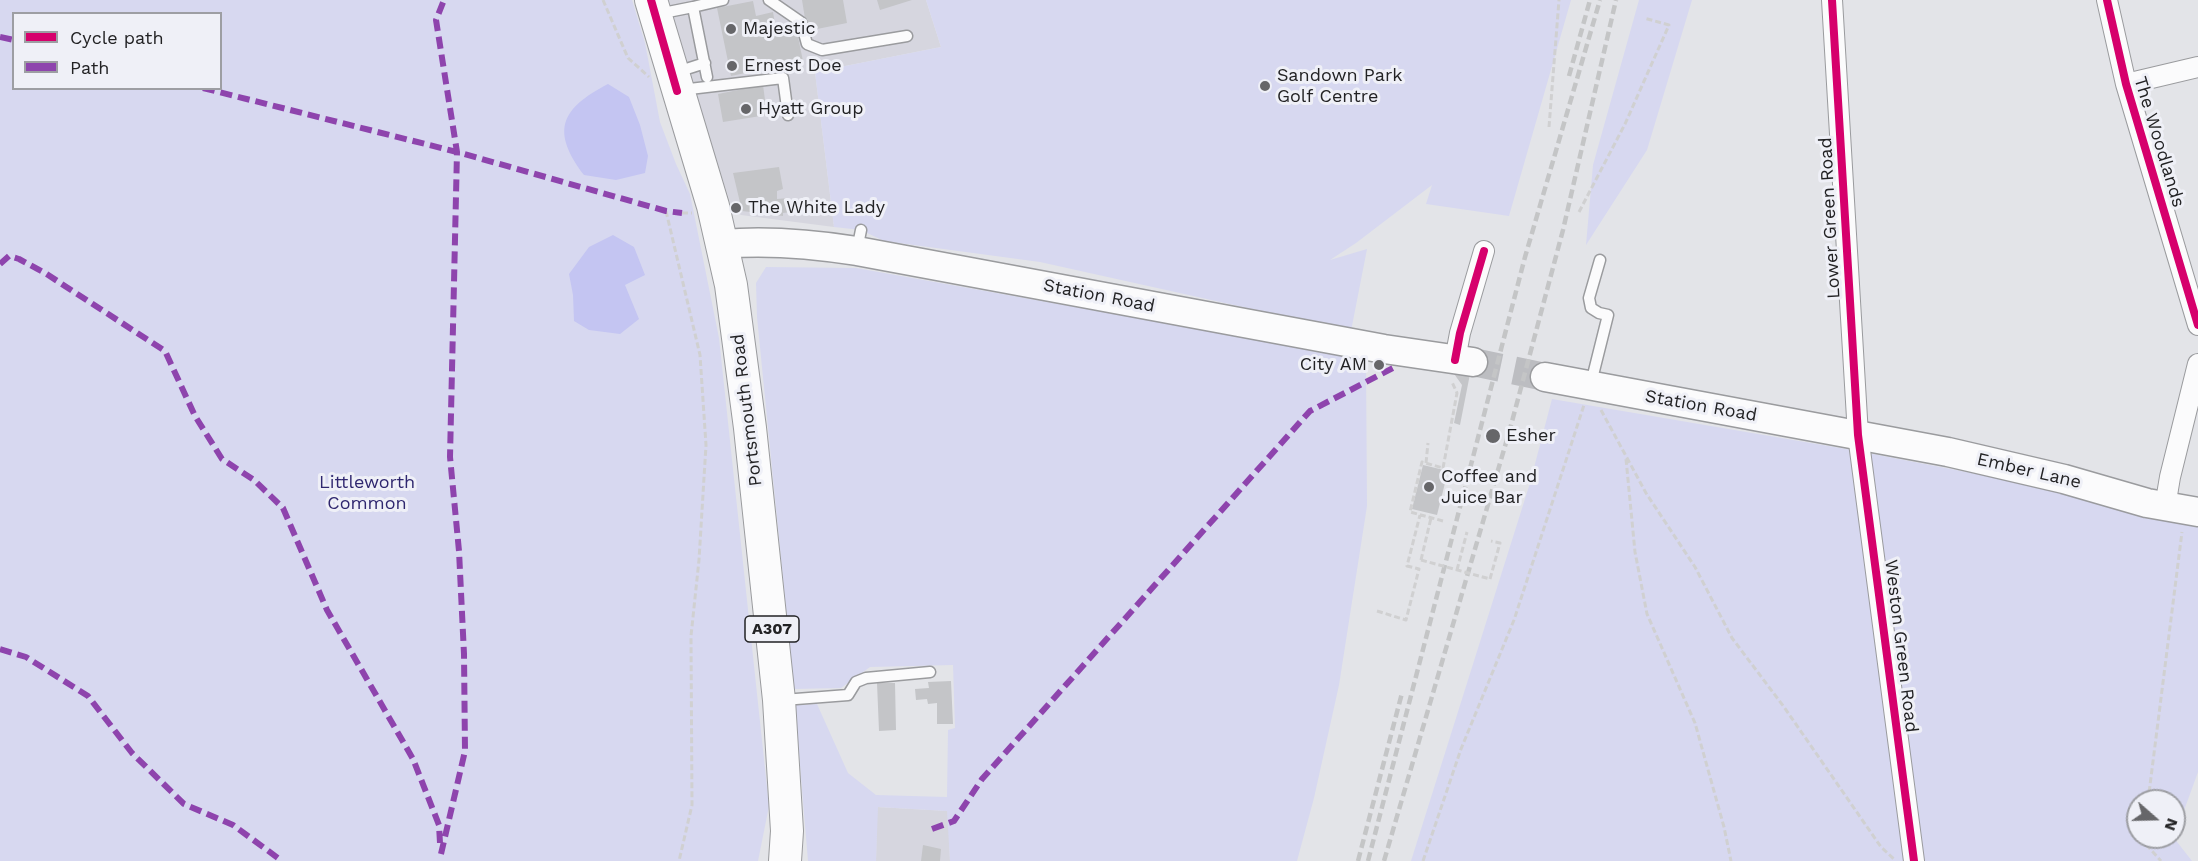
<!DOCTYPE html>
<html>
<head>
<meta charset="utf-8">
<style>
	body { margin:0 }
	#map { position:relative; width:2198px; height:861px; overflow:hidden; background:#e3e4e8; font-family:"Work Sans",sans-serif }
	canvas { display:block }
	.legend { position:absolute; left:12px; top:12px; width:210px; height:78px; box-sizing:border-box; background:#eff0f7; border:2px solid #9d9ea3; margin:0; padding:8px 10px; list-style:none; font-size:18px; color:#222224 }
	.legend li { display:flex; align-items:center; gap:12px; height:30px }
	.legend b { width:30px; border:2px solid #9d9ea3 }
	.north { position:absolute; left:2126px; top:789px; width:60px; height:60px; box-sizing:border-box; background:#eff0f7; border:2px solid #9d9ea3; border-radius:50%; rotate:110deg; font-size:16px; font-weight:700; line-height:24px; text-align:center; color:#222224 }
	.north::after { content:''; display:block; margin:auto; width:21px; height:27px; background:#666669; clip-path:polygon(50% 0,100% 100%,50% 72%,0 100%) }
</style>
</head>
<body>
<div id="map">
<canvas width="2198" height="861"></canvas>
<ul class="legend">
<li><b style="height:8px;background:#d6006c"></b>Cycle path</li>
<li><b style="height:8px;background:#8e44ad"></b>Path</li>
</ul>
<div class="north">N</div>
</div>
<script>
const g = document.querySelector('canvas').getContext('2d');
g.lineJoin = 'round';
function paint(path, color) {
  g.fillStyle = color;
  g.fill(path, 'evenodd');
}
function strokePath(path, color, width, dash) {
  g.strokeStyle = color;
  g.lineWidth = width;
  g.lineCap = dash ? 'butt' : 'round';
  g.setLineDash(dash || []);
  g.stroke(path);
}
function drawText(font, color, halo, rows, align = 'center') {
  g.font = font + ' "Work Sans",sans-serif';
  g.lineWidth = 6;
  g.setLineDash([]);
  g.textBaseline = 'middle';
  g.strokeStyle = halo;
  g.fillStyle = color;
  for (const [text, x, y, turn = 0] of rows) {
    g.save();
    g.translate(x, y);
    g.rotate((+turn || 0) * Math.PI / 180);
    g.textAlign = isNaN(turn) ? turn : align;
    if (halo) g.strokeText(text, 0, 0);
    g.fillText(text, 0, 0);
    g.restore();
  }
}
paint(new Path2D(`
	M668,0H926L941,47L815,72L834,227L741,215L732,208L695,95Z
	M877,807L948,811L950,861H876Z`), '#d6d6df');
paint(new Path2D(`
	M0,0H632L645,43L660,122L676,164L690,194L719,338L769,806L758,861H0ZM14,14H220V88H14Z
	M926,0H1571L1509,216L1426,204L1432,185L1356,243L1330,260L1367,249L1351,331L1040,262L884,241L861,230L834,227L815,72L941,47Z
	M1639,0H1692L1647,150L1586,245L1593,165Z
	M766,267L856,268L1345,355L1366,363L1367,506L1339,685L1314,798L1297,861H950L947,811L878,807L876,861H808L795,705L817,704L848,773L876,795L947,797L948,730L955,728L953,665L870,667L841,688L794,689L757,317L756,283Z
	M1552,399L1852,450L2117,501L2198,522V772L2174,838L2192,861H1411L1530,483ZM2138,801H2174V837H2138Z`), '#d7d8f0');
paint(new Path2D(`
	M608,84L629,97L640,125L648,156L645,173L616,180L584,175C551,131 560,109 608,84Z
	M613,235L634,247L645,275L625,285L639,319L620,334L589,330L574,321L573,295L569,274L589,247Z`), '#c4c5f2');
paint(new Path2D(`
	M802,0H843L847,23L807,31Z
	M877,0H912L880,10Z
	M753,1L756,16L773,12L777,36L797,32L803,61L731,76L717,8Z
	M763,85L767,115L723,122L718,94Z
	M779,167L783,189L777,191V199L789,198L791,212L783,213V216L742,211L733,173Z
	M1452,371L1470,374L1460,425L1454,423L1462,385Z
	M1423,465L1448,471L1437,515L1412,509Z
	M951,681L953,724H937V703L928,704L927,699L916,700L915,689L929,688L928,682Z
	M877,683H895L896,730L879,731Z
	M923,845L941,849L940,861H921Z`), '#c4c5c8');
strokePath(new Path2D(`
	M1473,362L1545,377`), '#bcbdc1', 28, [28, 14]);
const lane = new Path2D(`
	M769,0L801,22L807,44L822,50L907,36
	M693,7L723,0
	M658,14L693,7L707,77
	M674,73L705,63
	M681,90L783,78L788,115
	M857,250L861,230
	M1591,383L1608,315L1599,313L1591,308L1589,298L1600,260
	M783,700L848,695L856,682L866,678L930,672`);
const street = new Path2D(`
	M1832,0L1858,435L1914,861
	M2107,0L2126,84L2198,325
	M2126,84L2198,67
	M1455,360L1460,333L1484,251
	M2165,507L2170,477L2198,364`);
const secondary = new Path2D(`
	M723,244C768,240 812,244 857,251L1384,349L1473,362
	M1545,377L1948,452L2064,479L2147,503L2198,512`);
const primary = new Path2D(`
	M651,0L713,206L731,285L750,428L779,700L787,831L785,861`);
strokePath(lane, '#9a9b9e', 13);
strokePath(street, '#9a9b9e', 22);
strokePath(secondary, '#9a9b9e', 31);
strokePath(primary, '#9a9b9e', 34);
strokePath(new Path2D(`
	M603,0L628,58L649,77
	M1549,127L1559,0
	M666,211L700,355L706,445L699,560L691,636L692,805L679,861
	M1579,212L1625,124L1669,25L1644,18
	M682,213H692
	M1601,410L1646,493L1695,567L1732,638L1784,707L1881,847L1895,860
	M1626,459L1635,552L1647,614L1695,723L1724,827L1731,861
	M1426,463L1428,443
	M1443,468L1457,393L1452,382
	M1443,521L1410,512L1422,462L1443,468V470
	M1421,560L1431,518
	M1457,570L1467,532
	M1490,579L1500,543L1491,541
	M1377,611L1406,620L1419,569L1407,566L1420,515
	M2148,801L2182,532
	M2144,837L2143,841L2161,861
	M1423,861L1461,749L1514,620L1584,405`), '#d0d0d1', 3, [6, 3]);
strokePath(lane, '#fbfbfc', 10);
strokePath(street, '#fbfbfc', 20);
strokePath(secondary, '#fbfbfc', 28);
strokePath(primary, '#fbfbfc', 32);
strokePath(new Path2D(`
	M1569,76L1590,0
	M1358,861L1402,693
	M1368,861L1525,257L1600,0
	M1384,861L1510,429L1563,230L1616,0`), '#c4c5c6', 4.5, [9, 4.5]);
strokePath(new Path2D(`
	M1421,560L1490,579`), '#d0d0d1', 3, [6, 3]);
strokePath(new Path2D(`
	M0,37L14,40
	M203,88L457,152L666,211L682,213
	M0,264L9,256L19,259L45,273L165,351L195,416L222,459L254,480L283,508L327,610L413,759L439,825L440,843
	M0,649L26,657L88,696L132,753L184,804L233,825L282,861
	M932,829L954,821L982,779L1310,411L1393,368
	M441,854L465,751L464,654L459,551L450,457L457,152L436,20L444,0`), '#8e44ad', 6, [12, 6]);
strokePath(new Path2D(`
	M651,0L677,91
	M1832,0L1858,435L1914,861
	M2107,0L2126,84L2198,325
	M1455,360L1460,333L1484,251`), '#d6006c', 8);
for (const [x, y, r, color] of [
	[731,29,6,"#666669"],
	[732,66,6,"#666669"],
	[1265,86,6,"#666669"],
	[746,109,6,"#666669"],
	[736,208,6,"#666669"],
	[1379,365,6,"#666669"],
	[1493,436,8,"#666669"],
	[1429,487,6,"#666669"]
]) {
  const dot = new Path2D();
  dot.arc(x, y, r, 0, 2 * Math.PI);
  g.fillStyle = color;
  g.fill(dot);
  strokePath(dot, '#eff0f7', 2);
}
for (const [x, y, w] of [
	[772,629,54]
]) {
  const box = new Path2D();
  box.roundRect(x - w / 2, y - 13, w, 26, 4.5);
  g.fillStyle = '#eff0f7';
  g.fill(box);
  strokePath(box, '#222224', 1.5);
}
drawText('bold 16px', '#222224', null, [
	["A307",772,629]
]);
drawText('18px', '#222224', '#eff0f7', [
	["Majestic",743,29],
	["Ernest Doe",744,66],
	["Sandown Park",1277,76],
	["Golf Centre",1277,97],
	["Hyatt Group",758,109],
	["The White Lady",748,208],
	["City AM",1367,365,"right"],
	["Esher",1506,436],
	["Coffee and",1441,477],
	["Juice Bar",1441,498]
], 'left');
drawText('18px', '#222224', '#eff0f7', [
	["The Woodlands",2159,142,73],
	["Lower Green Road",1830,218,-93],
	["Station Road",1099,296,11],
	["Station Road",1701,406,10],
	["Portsmouth Road",747,410,-97],
	["Ember Lane",2029,471,13],
	["Weston Green Road",1901,646,83]
]);
drawText('18px', '#2f276f', '#eff0f7', [
	["Littleworth",367,483],
	["Common",367,504]
]);
</script>
</body>
</html>
